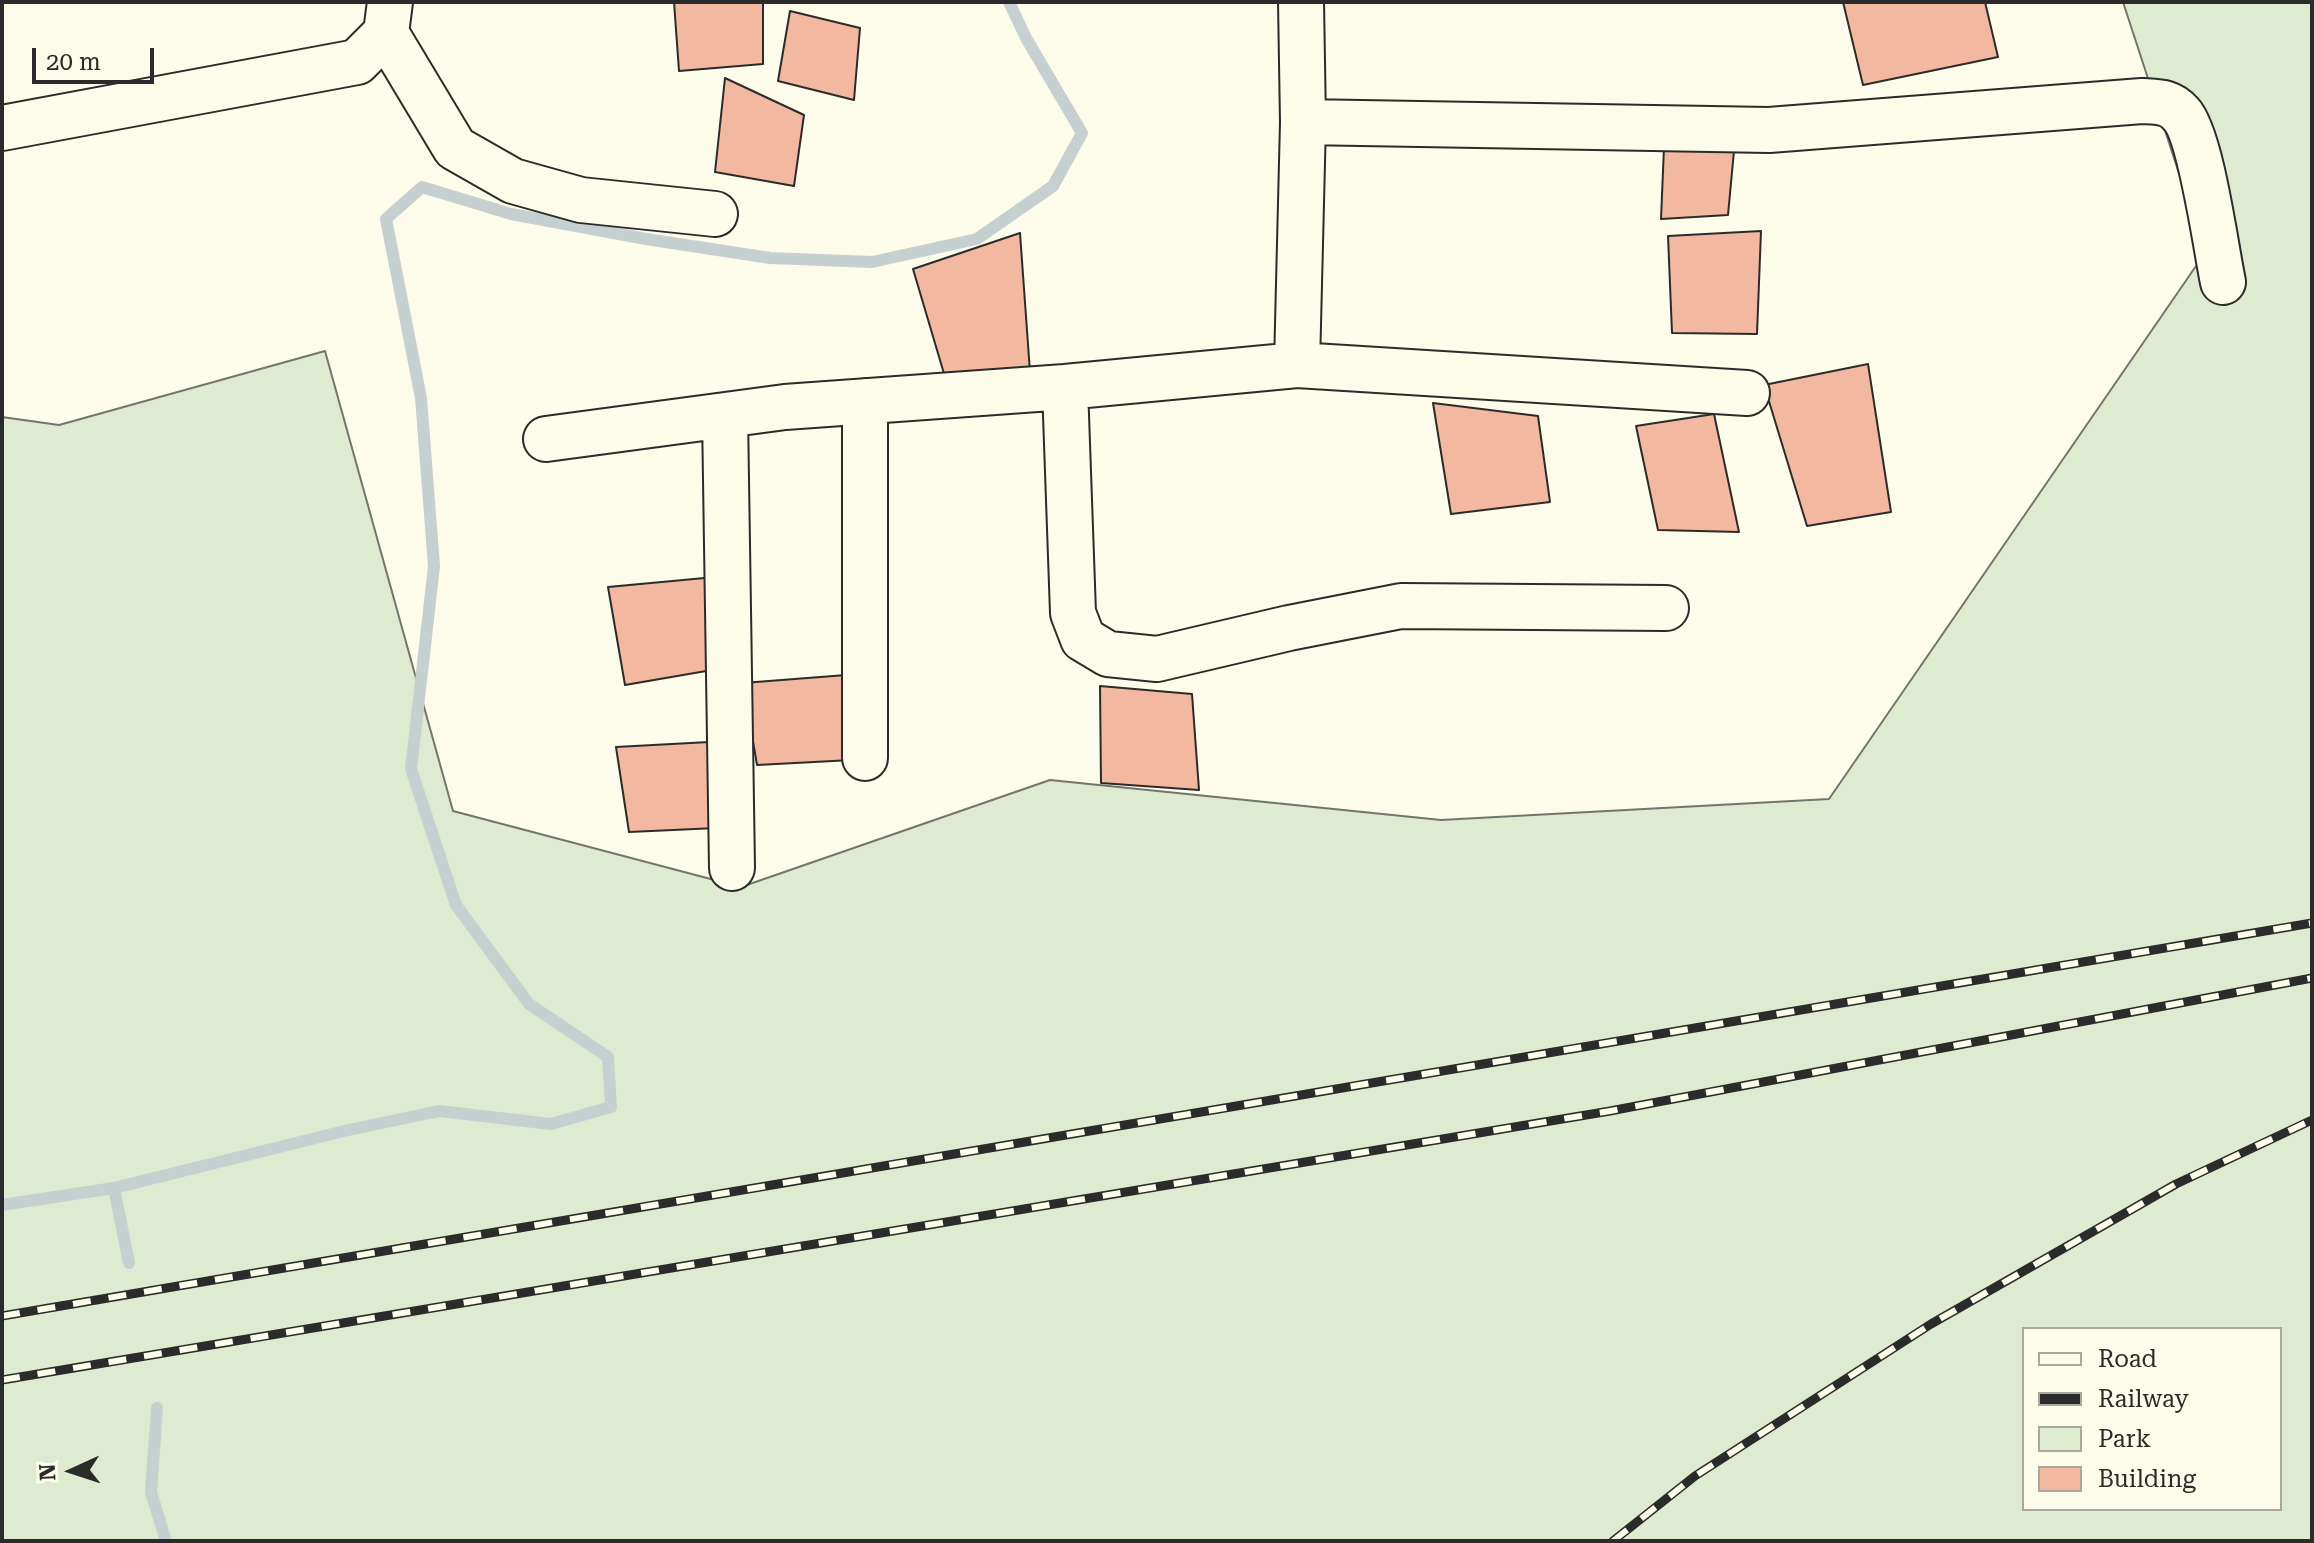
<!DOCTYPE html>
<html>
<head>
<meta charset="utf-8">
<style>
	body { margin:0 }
	#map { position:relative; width:2314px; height:1543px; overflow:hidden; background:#fdfbea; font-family:"Roboto Serif",serif }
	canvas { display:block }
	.frame { position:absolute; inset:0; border:4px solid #2b2b2b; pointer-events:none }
	.legend { position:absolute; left:2022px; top:1327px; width:260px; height:184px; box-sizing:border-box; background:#fdfbea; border:2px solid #a9a89e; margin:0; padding:10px 14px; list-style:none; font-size:24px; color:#2b2b2b }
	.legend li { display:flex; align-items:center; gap:16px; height:40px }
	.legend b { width:40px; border:2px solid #a9a89e }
	.north { position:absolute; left:32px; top:1431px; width:80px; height:80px; -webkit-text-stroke:6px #fdfbea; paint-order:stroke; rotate:267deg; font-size:22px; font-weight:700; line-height:32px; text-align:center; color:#2b2b2b }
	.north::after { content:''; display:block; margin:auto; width:28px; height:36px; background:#2b2b2b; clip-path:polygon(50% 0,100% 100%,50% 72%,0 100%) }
	.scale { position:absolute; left:32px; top:48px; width:122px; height:36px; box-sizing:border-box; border:4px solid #2b2b2b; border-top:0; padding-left:10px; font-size:24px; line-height:28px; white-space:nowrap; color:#2b2b2b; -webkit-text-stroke:6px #fdfbea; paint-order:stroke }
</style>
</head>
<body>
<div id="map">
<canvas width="2314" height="1543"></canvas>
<div class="frame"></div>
<ul class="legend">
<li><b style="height:10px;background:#fdfbea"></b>Road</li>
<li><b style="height:10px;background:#2b2b2b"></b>Railway</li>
<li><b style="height:22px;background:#deebd1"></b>Park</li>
<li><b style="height:22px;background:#f2b8a0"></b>Building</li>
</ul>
<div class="north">N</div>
<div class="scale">20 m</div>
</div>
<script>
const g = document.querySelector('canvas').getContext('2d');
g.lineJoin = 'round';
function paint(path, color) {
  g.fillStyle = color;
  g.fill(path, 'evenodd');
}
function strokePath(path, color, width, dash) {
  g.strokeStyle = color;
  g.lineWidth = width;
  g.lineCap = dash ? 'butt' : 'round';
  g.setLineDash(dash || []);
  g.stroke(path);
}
const green = new Path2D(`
	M2123,2H2312V1541H2V417L59,425L325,351L453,811L741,887L1050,780L1441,820L1829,799L2205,253ZM2024,1329H2280V1509H2024Z`);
paint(green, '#deebd1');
strokePath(green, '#74746e', 2);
strokePath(new Path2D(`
	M114,1188L129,1263
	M2,1205L114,1188L344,1131L439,1111L551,1124L611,1107L608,1057L529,1004L456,905L411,769L434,566L421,398L386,219L422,187L511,214L646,239L770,258L872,262L977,239L1053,186L1082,133L1026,38L1009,2
	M157,1408L151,1492L166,1541`), '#c7d0d0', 12);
const building = new Path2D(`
	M674,2H763V64L679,71Z
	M1843,2H1985L1998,57L1863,85Z
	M790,11L860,28L854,100L778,81Z
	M725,78L804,115L794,186L715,172Z
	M1735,140L1728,215L1661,219L1664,147Z
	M1761,231L1757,334L1672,333L1668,236Z
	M1020,233L1030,372L945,377L913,269Z
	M1868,364L1891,512L1807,526L1764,385Z
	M1433,403L1538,416L1550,502L1451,514Z
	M1714,414L1739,532L1658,530L1636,426Z
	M726,576L712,670L625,685L608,587Z
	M859,674L852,760L757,765L743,683Z
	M1100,686L1192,694L1199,790L1101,783Z
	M709,742L717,828L629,832L616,747Z`);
paint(building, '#f2b8a0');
strokePath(building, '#2b2b2b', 2);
const minor = new Path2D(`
	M386,33L455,148L513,181L581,200L715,214
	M1303,122L1769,130L2142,101C2158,102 2170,101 2181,114C2201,135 2216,249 2223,282
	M2,128L357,62L386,33L390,2
	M1297,365L1747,393
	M1065,387L1073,613L1083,639L1108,654L1157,659L1289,628L1401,606L1666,608
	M725,415L732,868
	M546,439L785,407L1065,387L1297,365L1303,122L1301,2
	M865,758V401`);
strokePath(minor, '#2b2b2b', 48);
strokePath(minor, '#fdfbea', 44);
const rail = new Path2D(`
	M2,1316L2312,923
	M2,1380L1610,1111L2312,978
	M1613,1541L1695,1476L1931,1324L2176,1184L2312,1120`);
strokePath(rail, '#2b2b2b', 9);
strokePath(rail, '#fdfbea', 6, [18]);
</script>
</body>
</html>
